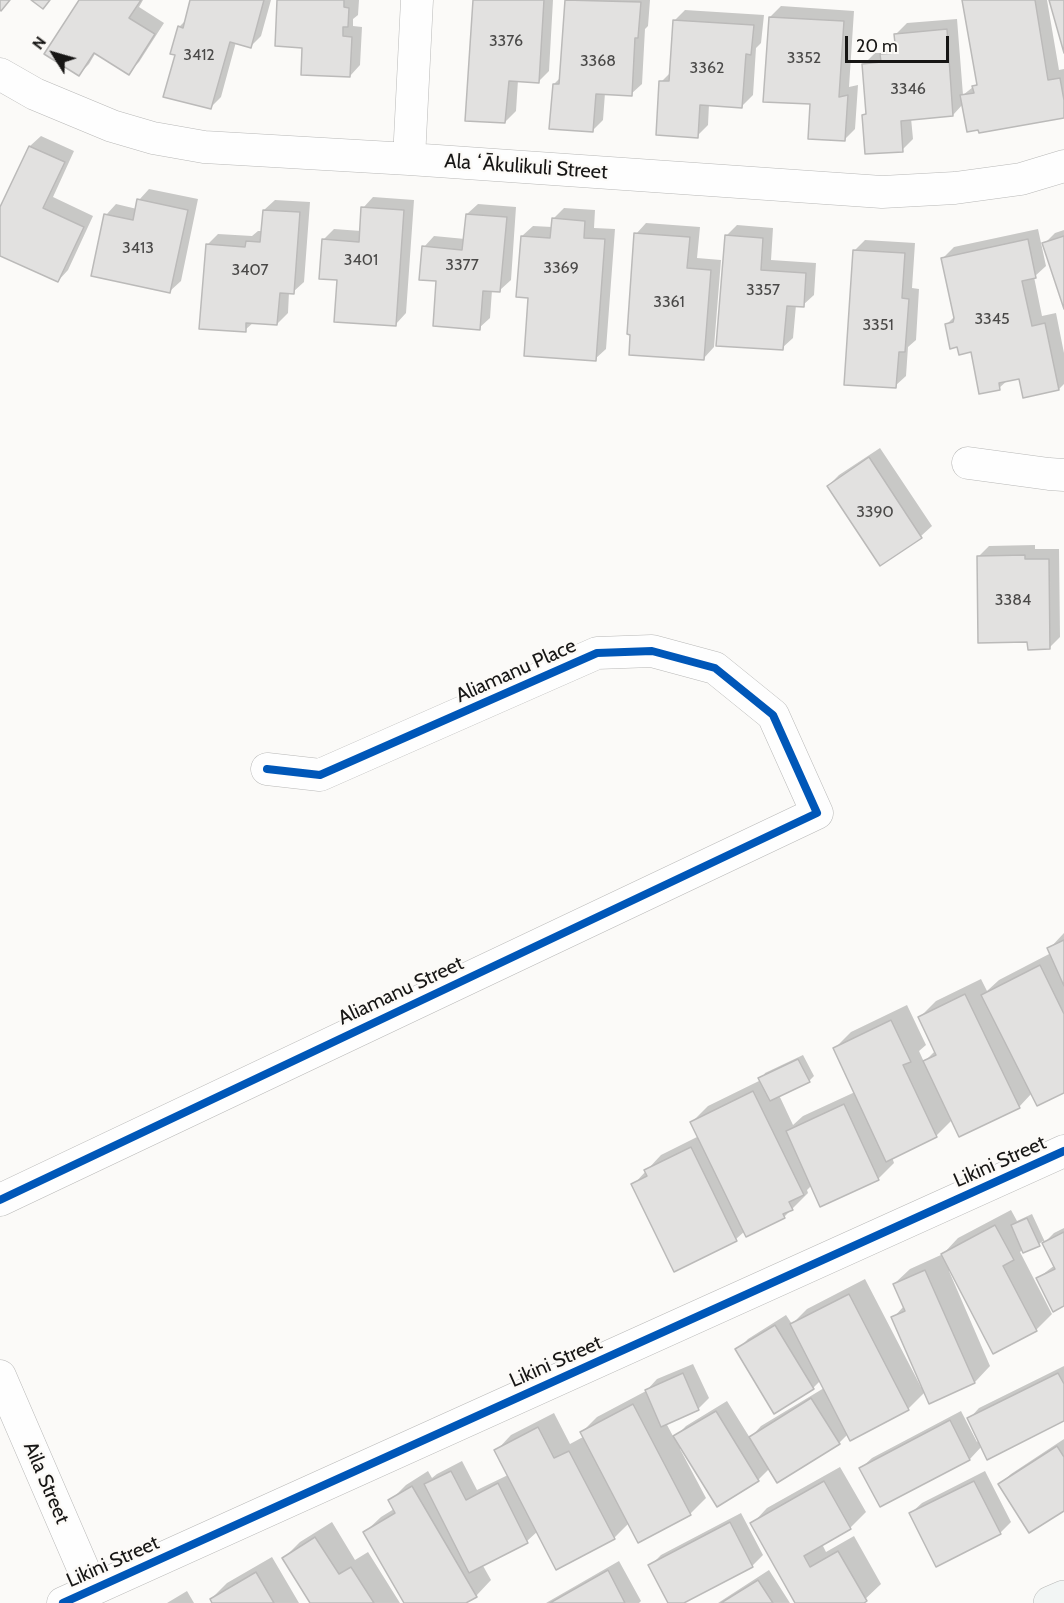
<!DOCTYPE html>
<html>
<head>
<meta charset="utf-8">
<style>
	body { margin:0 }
	#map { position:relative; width:1064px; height:1603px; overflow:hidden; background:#fbfaf8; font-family:Cabin,sans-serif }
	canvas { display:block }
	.north { position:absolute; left:24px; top:24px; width:60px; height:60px; -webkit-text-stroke:4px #fcfaf7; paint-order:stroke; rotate:307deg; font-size:16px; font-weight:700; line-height:24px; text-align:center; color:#171615 }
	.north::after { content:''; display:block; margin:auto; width:21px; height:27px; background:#171615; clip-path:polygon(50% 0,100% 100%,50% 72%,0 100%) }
	.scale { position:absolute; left:845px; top:36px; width:104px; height:27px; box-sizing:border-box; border:3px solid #171615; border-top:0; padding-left:8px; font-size:18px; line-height:21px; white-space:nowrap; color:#171615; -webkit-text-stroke:4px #fcfaf7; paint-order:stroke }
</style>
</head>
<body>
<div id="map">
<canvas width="1064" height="1603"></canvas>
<div class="north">N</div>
<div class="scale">20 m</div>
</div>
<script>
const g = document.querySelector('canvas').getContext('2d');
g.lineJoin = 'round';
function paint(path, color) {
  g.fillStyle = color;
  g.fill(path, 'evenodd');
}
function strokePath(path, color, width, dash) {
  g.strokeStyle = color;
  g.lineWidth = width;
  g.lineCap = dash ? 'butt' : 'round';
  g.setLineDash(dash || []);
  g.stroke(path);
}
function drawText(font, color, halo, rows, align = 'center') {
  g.font = font + ' Cabin,sans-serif';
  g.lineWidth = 4.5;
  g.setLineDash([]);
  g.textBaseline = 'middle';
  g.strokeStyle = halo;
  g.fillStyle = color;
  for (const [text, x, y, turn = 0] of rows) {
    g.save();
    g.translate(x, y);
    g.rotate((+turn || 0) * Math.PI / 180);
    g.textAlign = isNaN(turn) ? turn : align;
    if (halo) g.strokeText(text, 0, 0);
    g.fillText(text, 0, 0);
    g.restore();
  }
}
paint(new Path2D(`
	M81,0H143L139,7L164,23L139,62L128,73L96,52L89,64L79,74Z
	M192,0H271L261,36L250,47L236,42L221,97L210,108L177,54L179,27L186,20Z
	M278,0H359L358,15L353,19V26L362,27L360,65L350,76L303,46Z
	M475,0H553L549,71L538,82L518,80L516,111L505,122Z
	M567,0H650L648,26L645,29L642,84L631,94L605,93L603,120L592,131L554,84L561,77Z
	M963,0H1047L1059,70L1064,69V117L963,104L953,115L911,118L913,139L902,150L864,115L868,111L864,64L875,53H884L893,44H897L896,34L907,23L957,19L963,95L978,83Z
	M781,6L854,11L849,87L858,85L855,129L844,140L770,17Z
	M685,10L764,15L761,43L756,48L753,95L742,106L709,104L708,125L697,136L661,82L671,72L674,21Z
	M41,136L74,151L53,197L93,216L68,270L58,281L0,254V211L30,146Z
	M149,189L198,199L181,281L170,291L106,215L116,204L137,209L139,200Z
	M373,197L414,200L406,313L396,324L338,279L323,240L334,229L361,231L363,208Z
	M275,200L310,202L304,282L293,292H289L288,313L277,324L254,322L245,330L207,245L218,234L252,236L258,231H262L264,210Z
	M478,204L516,207L511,280L500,290H492L490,318L479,328L438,280L424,247L434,236L465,239L467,214Z
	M564,208L595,210L594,228L615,229L606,349L595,359L522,236L533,226L552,227L553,219Z
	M646,223L700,227L697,258L721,260L714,347L704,358L636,234Z
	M737,225L773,228L771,260L816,263L814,295L803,305H796L793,338L782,348L726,236Z
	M1038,229L1046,266L1034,277L1042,316L1056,313L1064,353V384L1059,389L1020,377L1008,380L999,388L972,351L946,325L955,316L943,258L954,247Z
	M1064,230V304L1044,244L1055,233Z
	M865,240L915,243L912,288L919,289L916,340L908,347L906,376L895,386L854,251Z
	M880,448L932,526L921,536L881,564L828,486L839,475Z
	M1035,545V549H1059L1060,637L1049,648L1029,640L978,557L989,546Z
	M1064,933V1091L1032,1093L1019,1107L953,1119L936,1136L892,1157L894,1163L878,1179L821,1205L812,1185L807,1190L808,1193L784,1217L745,1231L736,1239L633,1185L661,1155L699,1136L692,1122L708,1106L761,1080L765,1073L803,1055L814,1076L809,1081L779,1095L793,1125L803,1116L855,1092L835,1048L851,1032L907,1005L926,1045L919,1051L924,1062L936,1050L920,1017L936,1001L981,979L987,991L999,980L1051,953L1049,949Z
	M1011,1210L1017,1221L1032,1214L1045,1242L1054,1233L1064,1228V1305L1038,1278L1055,1265L1043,1241L1039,1244L1023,1249L1020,1252L1052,1314L1036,1330L994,1352L951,1270L949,1271L990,1366L975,1382L930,1402L926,1391L908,1409L848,1434L839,1443L770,1468L758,1480L682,1448L680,1449L706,1498L690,1514L629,1523L614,1538L538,1531L527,1541L482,1564L491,1580L476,1596L463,1603H406L365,1532L381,1517L394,1509L390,1501L406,1485L428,1471L432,1478L437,1474L462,1461L477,1490L508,1475L496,1451L511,1435L554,1413L570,1444L583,1437L581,1433L597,1417L646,1391L657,1379L693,1364L709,1398L698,1409L666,1423L674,1438L686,1426L727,1401L750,1438L761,1426L824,1388L820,1381L813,1388L737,1350L748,1339L786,1315L792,1324L807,1309L865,1279L921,1387L923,1386L893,1318L904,1306L894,1284L910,1269L943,1254L958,1238Z
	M1064,1366V1419L982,1446L970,1459L881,1505L861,1468L872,1458L961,1411L977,1442L979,1440L969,1419L979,1408Z
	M1064,1439V1509L1000,1484L1011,1474Z
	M840,1467L866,1512L850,1528L822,1544L826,1552L854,1536L881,1584L861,1603H796L752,1524L767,1508Z
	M985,1471L1011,1522L1000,1533L911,1513L922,1503Z
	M741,1513L763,1555L752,1566L681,1603H669L650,1566L661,1555Z
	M332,1522L355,1560L368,1552L400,1603H312L284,1558L300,1542Z
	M272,1557L299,1603H214L211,1599L227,1583Z
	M619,1561L641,1601L639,1603H546Z
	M769,1570L790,1603H718Z
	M187,1591L194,1603H167Z`), '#0003');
const building = new Path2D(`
	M0,0H10L1,11L0,10Z
	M31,0H50L43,9Z
	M79,0H141L129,18L155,34L129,75L94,53L79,76L44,54Z
	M190,0H264L251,48L230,42L211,109L163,97L175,55L170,54L178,26L183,28Z
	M277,0H344V7L349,8L348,27H343V36L352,37L350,77L301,75L302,48L275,46Z
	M473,0H544L539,83L509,81L505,123L465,121Z
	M565,0L641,2L638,38H635L632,96L596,94L593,132L549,129L553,84H559Z
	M962,0H1035L1048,80L1060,78L1064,100V118L979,133L978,130L967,132L960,95L974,93L972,86L977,85Z
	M1049,0H1064V53Z
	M769,17L844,21L839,97L848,95L845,141L808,139L810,104L763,102Z
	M673,20L754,25L751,55L746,54L742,108L700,105L698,138L656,135L659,81H669Z
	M947,29L953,116L901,121L903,152L865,154L862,115L866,114L862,64L881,62L880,54L896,53L894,34Z
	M29,146L65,162L43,208L84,227L58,282L0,256V207Z
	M137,199L188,210L170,293L91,276L104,214L133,220Z
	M361,207L404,210L396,326L334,322L337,280L319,279L322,239L359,242Z
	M263,210L300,212L294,294L280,293L277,325L246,323V332L199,329L206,244L245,247L246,241L260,242Z
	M466,214L507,217L500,292L483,291L480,330L433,326L436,281L419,280L422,246L462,250Z
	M552,218L585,221L584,238L605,239L596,361L524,356L528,298L516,297L521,236L550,238Z
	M634,233L690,237L687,268L711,270L704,360L629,355L630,335L627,334Z
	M725,235L763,238L761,270L806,273L804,307L787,306L783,350L716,346Z
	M1064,236V309L1042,243Z
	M1028,239L1036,278L1022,281L1032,326L1045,323L1059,390L1023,398L1019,379L999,383L1000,390L979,394L971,352L959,355L957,347L950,349L945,324L953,322L954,318L941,258Z
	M853,250L905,253L902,298L909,299L905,352H899L896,388L844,385Z
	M869,457L922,538L880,566L827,486Z
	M1025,555V559H1049L1050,649L1028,650L1027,642L978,643L977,556Z
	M1064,940V986L1047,948Z
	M1040,965L1064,1014V1093L1037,1106L981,995Z
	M965,994L1020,1108L959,1137L923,1061L936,1055L918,1017Z
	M891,1020L911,1062L903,1065L937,1137L886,1162L833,1048Z
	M798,1059L810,1082L770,1101L758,1078Z
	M753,1091L804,1195L789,1202L793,1210L783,1214L785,1218L746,1237L690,1122Z
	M844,1104L879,1180L820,1207L786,1131Z
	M691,1147L737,1241L674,1272L631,1184L647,1176L644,1170Z
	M1027,1218L1040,1246L1023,1253L1011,1225Z
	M995,1225L1014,1260L1003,1266L1037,1331L993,1354L941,1254Z
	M1064,1232V1306L1053,1312L1036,1278L1055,1269L1042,1243Z
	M925,1270L975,1383L929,1404L891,1317L905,1311L893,1284Z
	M849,1294L909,1410L850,1441L790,1324Z
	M775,1325L814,1389L774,1414L735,1349Z
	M683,1373L699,1410L661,1427L645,1390Z
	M1058,1373L1064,1384V1421L987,1460L967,1418Z
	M811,1398L840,1444L777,1483L749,1437Z
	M633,1404L691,1515L638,1543L580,1432Z
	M716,1411L759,1481L717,1507L673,1436Z
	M950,1420L970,1460L880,1507L859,1468Z
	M538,1427L554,1458L569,1451L615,1539L556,1570L494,1450Z
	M1057,1446L1064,1457V1511L1029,1533L998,1484Z
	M451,1471L466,1500L498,1483L528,1543L469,1573L424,1484Z
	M824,1481L851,1529L804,1556L810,1567L838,1551L867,1601L864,1603H795L750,1523Z
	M974,1481L1001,1534L936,1567L909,1513Z
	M412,1486L477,1597L466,1603H404L363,1532L395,1513L388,1500Z
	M730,1522L753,1567L684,1603H668L648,1565Z
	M315,1537L339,1574L351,1567L374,1603H310L282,1558Z
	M608,1570L625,1603H550Z
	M256,1572L274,1603H212L210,1599Z
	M758,1580L773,1603H721Z`);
paint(building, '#e2e1e0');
strokePath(building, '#bbbab9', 1.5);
const minor = new Path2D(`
	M0,74L35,94L112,126L153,138L204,147L409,159L882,192L955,188L1021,179L1064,166
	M409,159L417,0
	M968,463L1049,474L1064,475
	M0,1200L817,813L773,715L715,668L652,651L597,653L320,775L267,769
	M0,1376L92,1589
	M63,1603L1064,1151`);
const secondary = new Path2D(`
	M1050,1603L1064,1597`);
strokePath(minor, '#b8b8b7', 33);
strokePath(secondary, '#b8b8b7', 34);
strokePath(minor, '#fefefe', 32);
strokePath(secondary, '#f2f5f4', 33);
strokePath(new Path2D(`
	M0,1200L817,813L773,715L715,668L652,651L597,653L320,775L267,769
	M63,1603L1064,1151`), '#0057b8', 8);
drawText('16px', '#4a4948', null, [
	["3376",506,41],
	["3412",199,55],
	["3352",804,58],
	["3368",598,61],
	["3362",707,68],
	["3346",908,89],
	["3413",138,248],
	["3401",361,260],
	["3377",462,265],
	["3369",561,268],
	["3407",250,270],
	["3357",763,290],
	["3361",669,302],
	["3345",992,319],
	["3351",878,325],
	["3390",875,512],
	["3384",1013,600]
]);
drawText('20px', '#171615', '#fcfaf7', [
	["Ala ʻĀkulikuli Street",526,167,4],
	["Aliamanu Place",516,671,-24],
	["Aliamanu Street",401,991,-25],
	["Likini Street",1000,1162,-24],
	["Likini Street",556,1362,-24],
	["Aila Street",46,1483,67],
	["Likini Street",113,1562,-24]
]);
</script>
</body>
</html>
